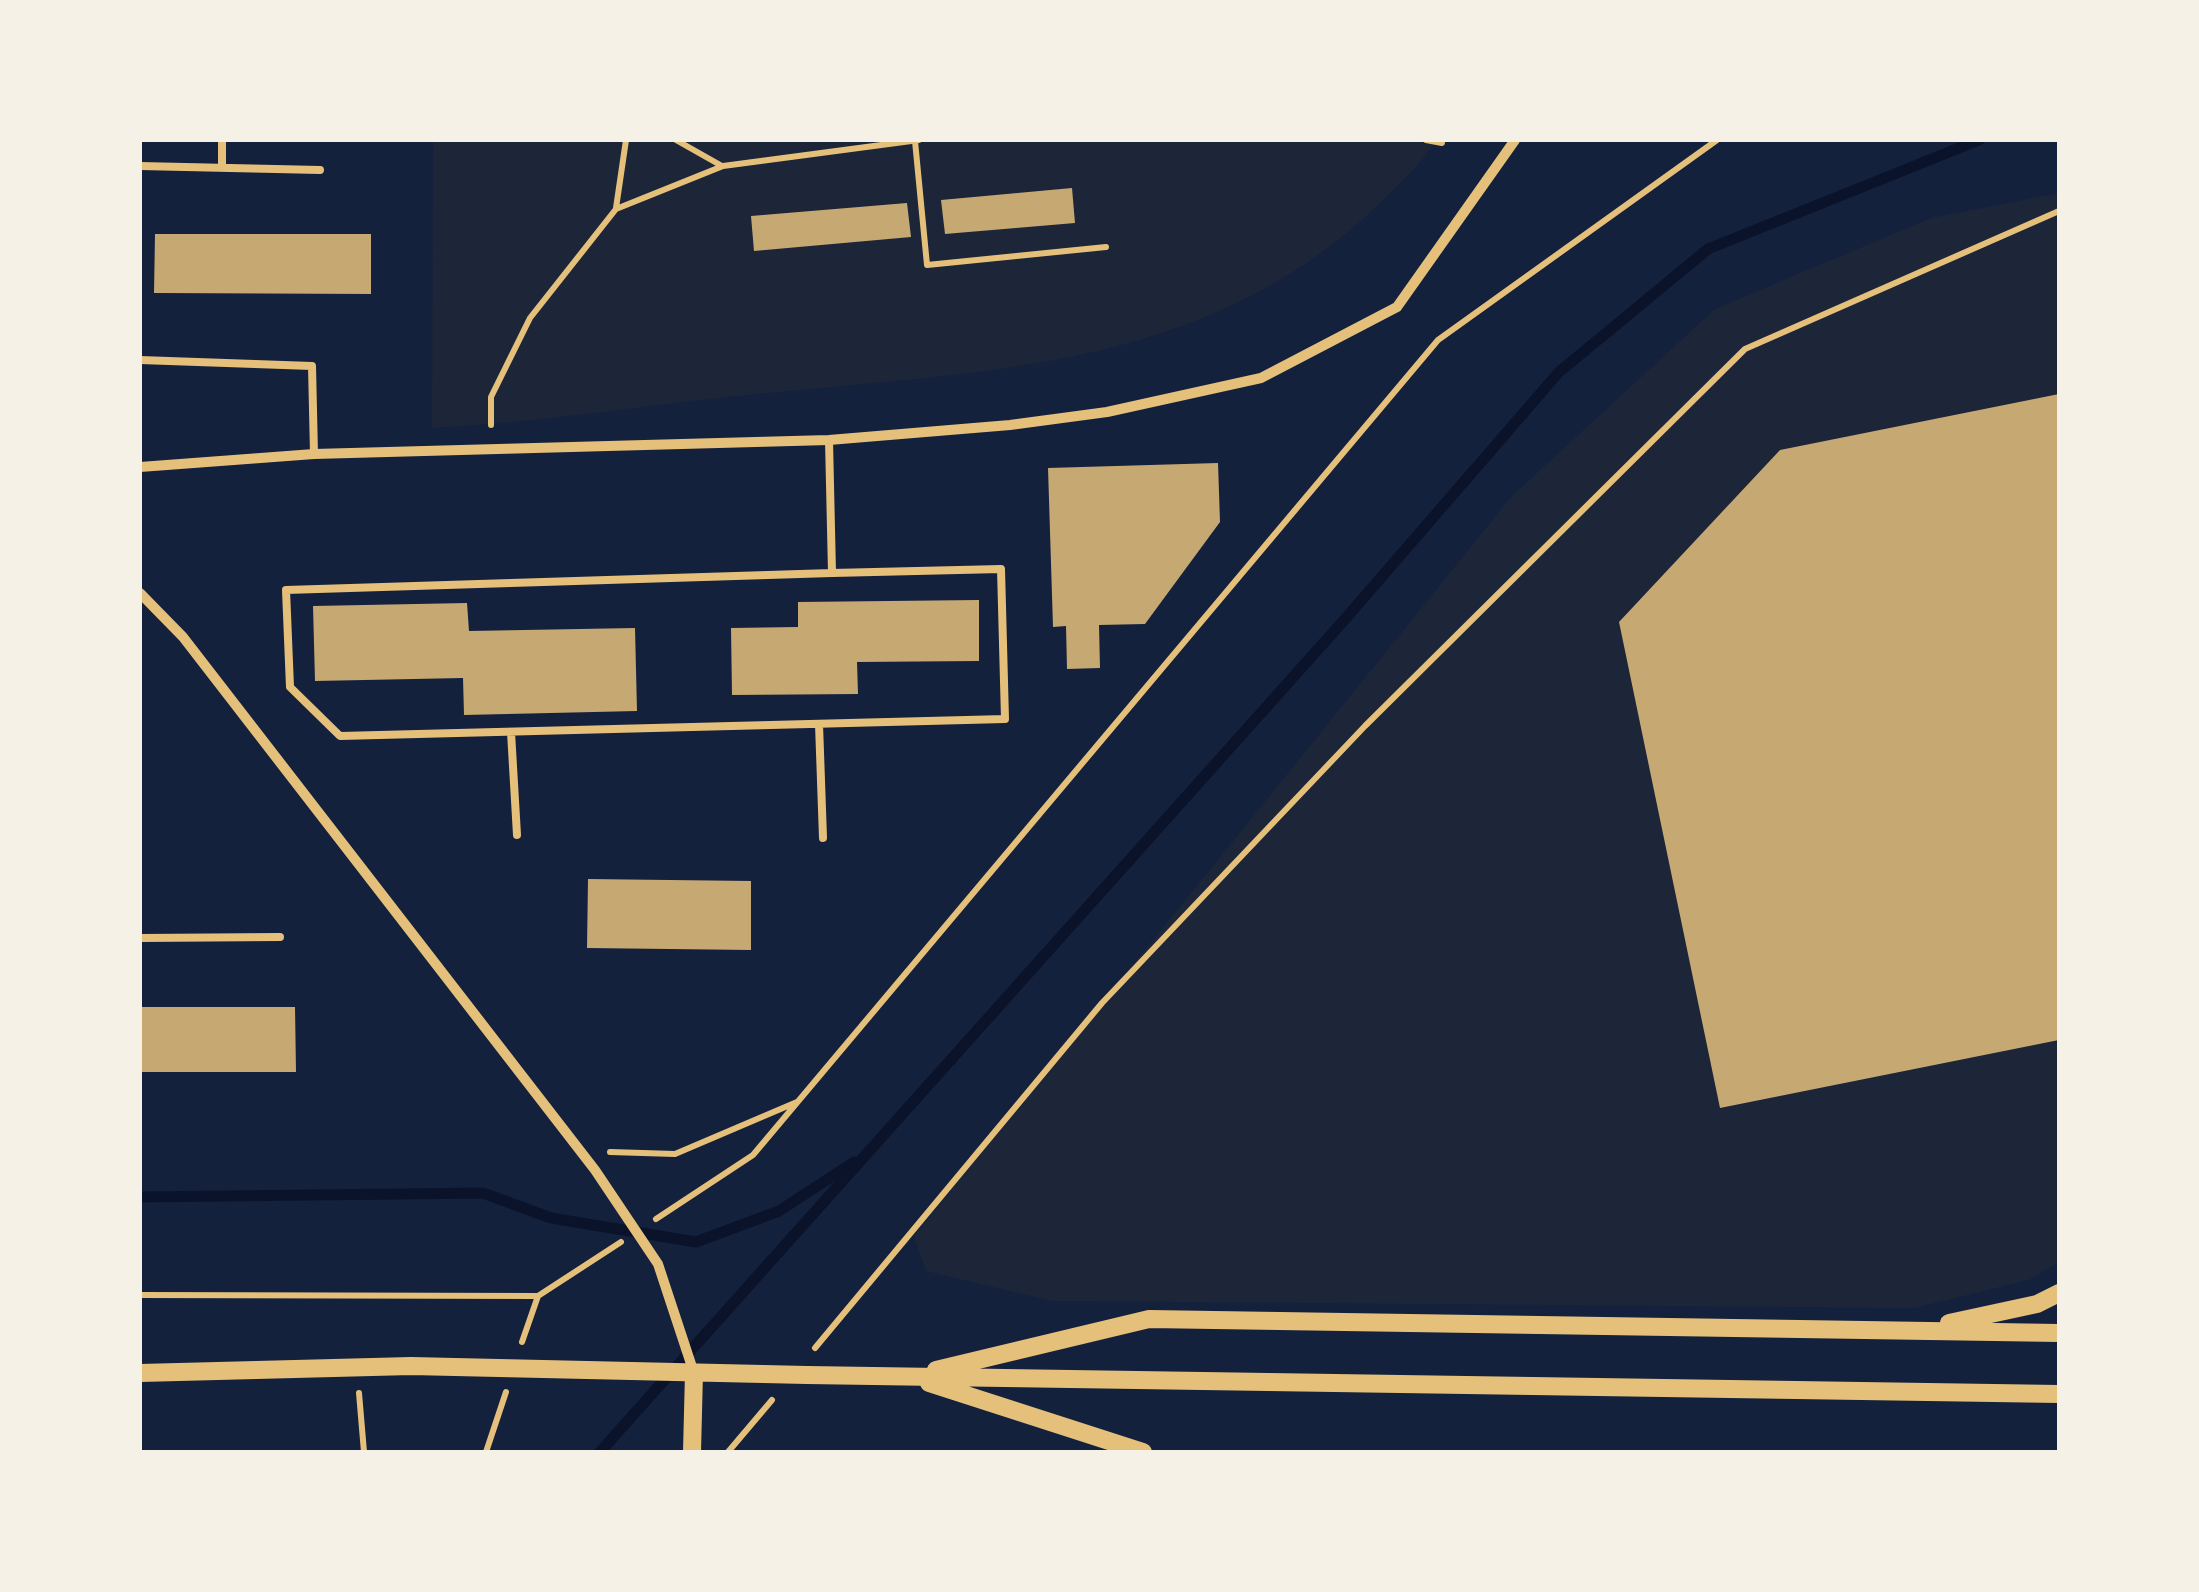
<!DOCTYPE html>
<html>
<head>
<meta charset="utf-8">
<style>
	body { margin:0 }
	#map { position:relative; width:2199px; height:1592px; overflow:hidden; background:#14213d; font-family:Lato,sans-serif }
	canvas { display:block }
	.frame { position:absolute; inset:0; border:142px solid #f6f1e7; pointer-events:none }
</style>
</head>
<body>
<div id="map">
<canvas width="2199" height="1592"></canvas>
<div class="frame"></div>
</div>
<script>
const g = document.querySelector('canvas').getContext('2d');
g.lineJoin = 'round';
function paint(path, color) {
  g.fillStyle = color;
  g.fill(path, 'evenodd');
}
function strokePath(path, color, width, dash) {
  g.strokeStyle = color;
  g.lineWidth = width;
  g.lineCap = dash ? 'butt' : 'round';
  g.setLineDash(dash || []);
  g.stroke(path);
}
paint(new Path2D(`
	M433,140H1437C1420,165 1398,185 1376,207C1202,372 981,371 757,394C649,405 541,422 432,428Z
	M2059,193V394L1781,450L1619,622L1720,1108L2059,1040V1262L2029,1280L1914,1308L1052,1301L926,1271L914,1236L1512,496L1715,309L1931,218Z`), '#1d2539');
strokePath(new Path2D(`
	M140,1197L483,1193L551,1218L696,1242L779,1211L854,1162
	M600,1452L1346,618L1559,372L1708,249L1979,140`), '#0b132b', 11);
paint(new Path2D(`
	M1072,188L1075,223L945,234L941,200Z
	M907,203L911,237L754,251L751,216Z
	M155,234H371V294L154,293Z
	M2059,394V1040L1720,1108L1619,622L1780,450Z
	M1218,463L1220,522L1145,624L1099,625L1100,668L1067,669L1066,626L1053,627L1048,468Z
	M979,600V661L857,662L858,694L732,695L731,628L798,627V602Z
	M467,603L469,631L635,628L637,711L464,715L463,678L315,681L313,606Z
	M588,879L751,881V950L587,948Z
	M140,1007H295L296,1072H140Z`), '#c6a872');
strokePath(new Path2D(`
	M676,140L722,166
	M1426,140L1442,143
	M915,141L927,265L1106,247
	M616,208L626,140
	M491,425V397L530,318L616,209L723,166L919,140
	M610,1152L675,1154L797,1102
	M656,1219L753,1155L1438,340L1717,140
	M140,1295L538,1296
	M522,1342L538,1296L621,1242
	M815,1348L1102,1003L1365,726L1745,349L2059,211
	M359,1393L364,1452
	M486,1452L506,1392
	M728,1452L772,1400`), '#e5c07b', 6);
strokePath(new Path2D(`
	M140,166L320,170
	M222,168V140
	M140,360L312,366L314,454
	M829,440L832,573L286,590L290,687L340,736L1005,719L1001,569L832,573
	M819,724L823,838
	M511,732L517,835
	M140,938L280,937`), '#e5c07b', 8);
strokePath(new Path2D(`
	M140,467L314,454L829,440L1010,425L1107,412L1261,378L1397,307L1515,140
	M140,593L183,637L595,1170L658,1264L694,1373`), '#e5c07b', 10);
strokePath(new Path2D(`
	M1949,1323L2037,1304L2059,1293
	M936,1370L1149,1319L2059,1333
	M140,1373L411,1366L807,1375L2059,1394
	M929,1383L1143,1452
	M692,1452L694,1373`), '#e5c07b', 18);
</script>
</body>
</html>
